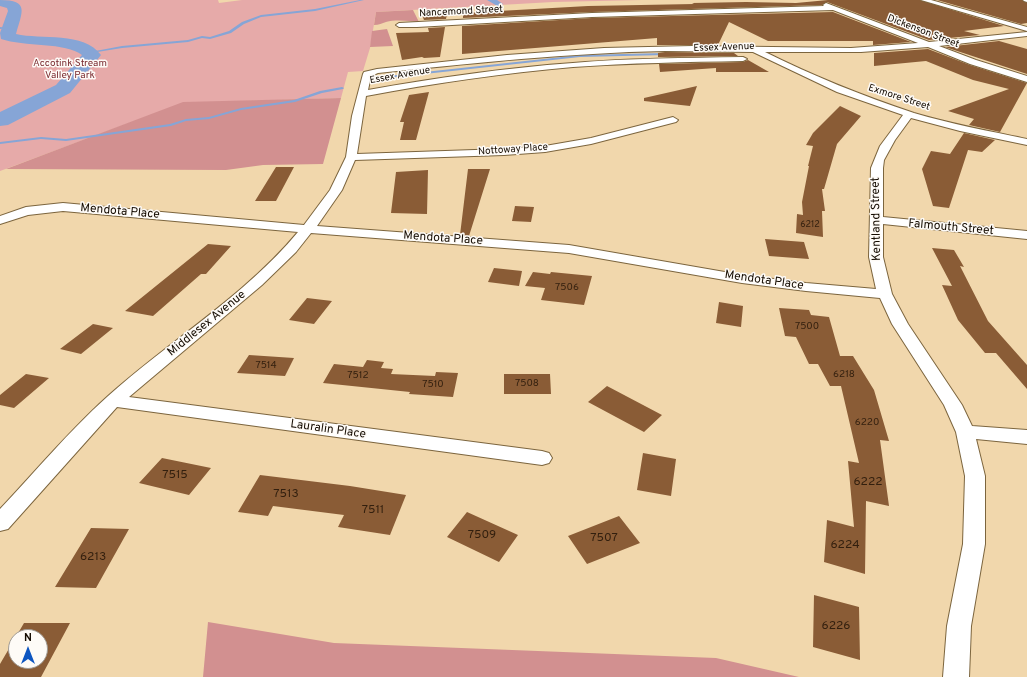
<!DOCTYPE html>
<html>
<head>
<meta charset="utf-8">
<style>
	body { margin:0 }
	#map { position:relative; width:1027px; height:677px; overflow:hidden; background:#f1d7ac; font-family:Overpass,sans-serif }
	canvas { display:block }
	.north { position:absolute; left:8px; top:629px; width:40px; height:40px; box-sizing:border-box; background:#fefbf7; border:1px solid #a09b94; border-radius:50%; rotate:0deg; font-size:11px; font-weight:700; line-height:16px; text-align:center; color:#140b00 }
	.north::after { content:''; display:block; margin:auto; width:14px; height:18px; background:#0d55c0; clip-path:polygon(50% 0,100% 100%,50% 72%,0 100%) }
</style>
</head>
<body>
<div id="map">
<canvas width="1027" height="677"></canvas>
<div class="north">N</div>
</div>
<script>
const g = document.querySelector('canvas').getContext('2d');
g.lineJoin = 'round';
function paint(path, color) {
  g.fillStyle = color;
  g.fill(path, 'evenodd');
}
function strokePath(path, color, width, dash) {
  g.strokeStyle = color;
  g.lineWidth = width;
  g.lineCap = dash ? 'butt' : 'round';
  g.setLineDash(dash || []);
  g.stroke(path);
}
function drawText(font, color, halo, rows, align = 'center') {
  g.font = font + ' Overpass,sans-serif';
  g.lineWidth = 3;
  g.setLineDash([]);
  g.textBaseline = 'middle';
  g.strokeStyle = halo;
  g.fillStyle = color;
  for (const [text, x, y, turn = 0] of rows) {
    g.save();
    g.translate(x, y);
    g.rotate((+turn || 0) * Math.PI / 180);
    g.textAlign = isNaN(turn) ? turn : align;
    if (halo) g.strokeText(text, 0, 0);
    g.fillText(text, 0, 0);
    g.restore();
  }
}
paint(new Path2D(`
	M0,0H218L219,3L242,0H642L553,2L376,12L370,48L363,71L348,72L341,98L183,103L0,171Z`), '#e6aaa9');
paint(new Path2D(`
	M413,10L419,22C409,21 396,19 386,22C382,23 379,25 374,25L376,12Z
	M387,29L393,46L370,47L372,31Z
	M341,98L323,164L263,165L226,170L6,169L183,102Z
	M208,622L334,643L716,658L799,677H203Z`), '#d29090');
paint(new Path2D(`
	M360,0H364L315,11L261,17L244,24L231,33L210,39L202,38L188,42L122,48L91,53L90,52L122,46L188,40L202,36L210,37L229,31L242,22L261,15L315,9Z
	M0,27L10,28L0,29Z
	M665,53L666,55L580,57L388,78L386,77L388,76L580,55Z
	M342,87L344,88L343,89L322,93L295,102L241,110L209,119L186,121L171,126L66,141L41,139L0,144V142L41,137L66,139L170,124L186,119L209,117L241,108L294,100L320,91Z`), '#86a5d6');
paint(new Path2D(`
	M487,0H497L503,4L499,7Z`), '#86a5d6');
paint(new Path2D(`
	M0,0C30,0 22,12 16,34C41,40 84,31 101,55L70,93L8,125L0,126V112L56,85L82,55C66,42 24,47 1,39L0,33L8,11L7,8L0,6Z`), '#86a5d6');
paint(new Path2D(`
	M828,0H920L1004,26L964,31L980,35L929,40L827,2L822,5L592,12L463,18V13L588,6L694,4L692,3L746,2L796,3Z
	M937,0H1022L1027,3V23L1021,24Z
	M833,12L911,42L873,45V41H768L729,22L718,45H657V38L462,54V26L592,18Z
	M447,14L446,19L424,20L422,15Z
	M445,27L440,57L424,58L422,57L402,60L396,33L429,32L428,28Z
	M999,41L1027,49V74L945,47Z
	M928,49L970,65L1027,83L1000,132L969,125L974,119L948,111L1009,89L973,80L926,61L874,66V53Z
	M665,52L734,53L738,56L658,57V53Z
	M748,60L769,72H716V68L660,72L659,64L743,62Z
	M697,86L690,106L644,101V98Z
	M429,92L416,140H400L404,122H400L409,95Z
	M840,106L861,116L837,144L824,189H822L825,211H822L823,237L796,233L797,214L803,215L802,202L809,166H808L813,146L806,145L813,133Z
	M964,133L995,140L982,152L968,150L949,208L933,206L922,169L931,151L950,154Z
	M276,167H294L276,201H255Z
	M468,169H490L469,236L460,235Z
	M428,170L427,214L391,213L396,172Z
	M515,206L534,207L531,222L512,221Z
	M765,239L804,242L809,259L769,256Z
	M208,244L231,246L206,274H201L153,316L125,311Z
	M932,248L954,250L964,267L960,266L988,321L1027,365V389L996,353H985L958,320L942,285L952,286Z
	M494,268L522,271L519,286L488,282Z
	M533,272L550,274L551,272L592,276L584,305L541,300L545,288L525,286Z
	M307,298L332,301L314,324L289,320Z
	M719,302L743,306L741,327L716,323Z
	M779,308L809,310L811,315L829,317L840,356H853L874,390L889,441L880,440L889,506L866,501L865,574L824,562L827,520L854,527L848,461L859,463L841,386H830L818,364H809L796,337L785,336Z
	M93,324L113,328L81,354L60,349Z
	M249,355L294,358L285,376L237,373Z
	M367,360L384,362L381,368L393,369L391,374L435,376L436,372L458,373L453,397L409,394L410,392L323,383L334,364L363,367Z
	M26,374L49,378L14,408L0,405V395Z
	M504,374H550L551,394H504Z
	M607,386L662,415L644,432L588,402Z
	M643,453L676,459L671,496L637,490Z
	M162,458L211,468L189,495L139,483Z
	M260,475L350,486L406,495L390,535L338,527L344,515L273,506L268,516L238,512Z
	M467,512L518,535L499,562L447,537Z
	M619,516L640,543L587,564L568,536Z
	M91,528L129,529L96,588L55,587Z
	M814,595L859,607L860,660L813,647Z
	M24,623H70L41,677H0V664ZM16,637H40V661H16Z`), '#8a5c36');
const minor = new Path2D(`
	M921,0H931L1027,27V31Z
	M1023,0H1027V2L1024,1Z
	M826,3L929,42L1027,32V36L939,46L976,60L1027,76V82L970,64L928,47L861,52H765C813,76 863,96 914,113C951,124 989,131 1027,139V145L960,131L911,118L895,140L884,160L883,168V217L1027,231V239L883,224V257L892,294L908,324L962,405L972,426L1027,430V444L976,439L985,476V544L971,626L969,677H943L947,626L963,544L965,476L956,432L944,405L892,324L880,298L806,291L742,283L569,253L311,233L296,252L262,285L129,397L542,451L549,453L552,458L549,463L542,465L117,407L8,529L0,531V509C35,472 69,431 107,397C169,341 244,297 298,232L63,211L28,215L0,224V216L26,207L63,203L304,225L330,190L346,157L352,116L363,74L364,72L377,69L507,55L604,48L693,46L851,48L918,43L833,10L592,17L417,27H399L396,25L399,23L592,13L824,6L823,5ZM665,51L753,52L837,92L903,115L880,146L871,168L869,257L876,289L806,283L742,275L569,245L317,226L342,190L355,160L504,155L545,152L591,144L676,122L678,120L673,117L591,138L545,146L504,149L357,154L366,96C435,83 504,73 573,67C630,63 686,62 743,61L747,59L743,57C686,58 629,58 573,63C504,68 435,78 368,90L371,76L378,73C473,63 569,53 665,51Z`);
strokePath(minor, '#7c653e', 2);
paint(minor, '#fff');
drawText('9px', '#321f0e', null, [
	["6212",810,225]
]);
drawText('10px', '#140b00', '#fefbf7', [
	["Nancemond Street",461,12,-3],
	["Dickenson Street",923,32,21],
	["Essex Avenue",724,48,-2],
	["Essex Avenue",400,76,-10],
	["Exmore Street",899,98,18],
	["Nottoway Place",513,150,-4]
]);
drawText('10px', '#7a2b30', '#fefbf7', [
	["Accotink Stream",70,64],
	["Valley Park",70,76]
]);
drawText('10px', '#321f0e', null, [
	["7506",567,288],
	["7500",807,327],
	["7514",266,366],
	["6218",844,375],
	["7512",358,376],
	["7508",527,384],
	["7510",433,385],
	["6220",867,423]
]);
drawText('12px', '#140b00', '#fefbf7', [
	["Mendota Place",120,212,5],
	["Kentland Street",877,219,-91],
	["Falmouth Street",951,228,5],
	["Mendota Place",443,239,4],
	["Mendota Place",764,281,8],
	["Middlesex Avenue",207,324,-39],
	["Lauralin Place",328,430,8]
]);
drawText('12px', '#321f0e', null, [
	["7515",175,476],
	["6222",868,483],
	["7513",286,495],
	["7511",373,511],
	["7509",482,536],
	["7507",604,539],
	["6224",845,546],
	["6213",93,558],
	["6226",836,627]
]);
</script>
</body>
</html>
